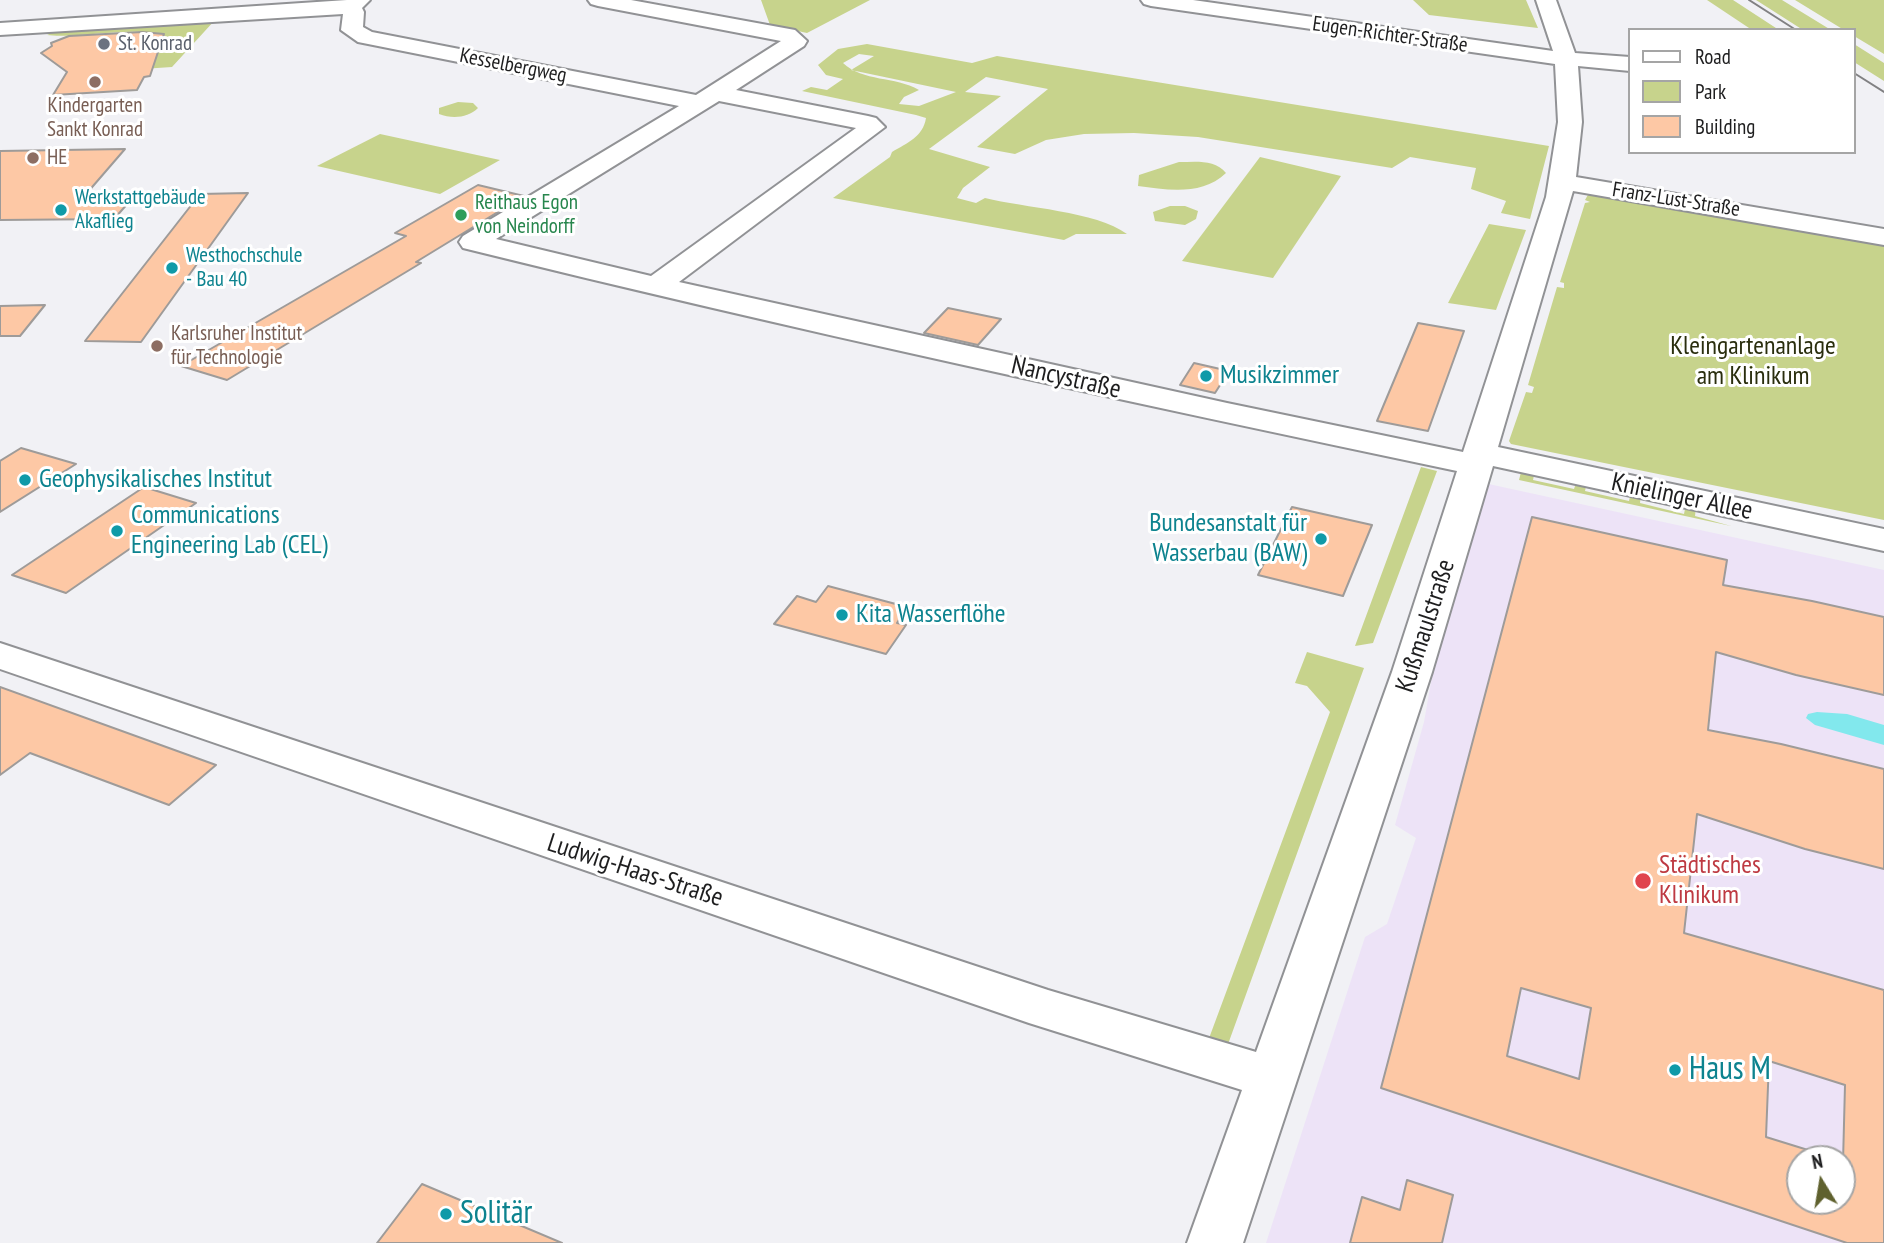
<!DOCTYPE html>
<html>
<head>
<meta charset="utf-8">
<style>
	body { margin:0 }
	#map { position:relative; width:1884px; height:1243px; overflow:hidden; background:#f1f1f5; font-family:"PT Sans Narrow",sans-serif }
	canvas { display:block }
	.legend { position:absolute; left:1628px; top:28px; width:228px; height:126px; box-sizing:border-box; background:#fff; border:2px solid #a5a5a5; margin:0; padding:9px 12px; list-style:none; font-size:21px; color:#1e1e1f }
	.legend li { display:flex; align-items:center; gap:14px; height:35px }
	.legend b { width:35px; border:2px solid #a5a5a5 }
	.north { position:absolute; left:1786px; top:1145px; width:70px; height:70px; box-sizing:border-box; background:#fff; border:2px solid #a5a5a5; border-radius:50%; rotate:349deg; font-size:19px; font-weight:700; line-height:28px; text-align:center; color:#1e1e1f }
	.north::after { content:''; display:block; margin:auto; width:24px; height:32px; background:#5f612e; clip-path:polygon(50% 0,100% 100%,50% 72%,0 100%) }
</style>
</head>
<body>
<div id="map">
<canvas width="1884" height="1243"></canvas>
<ul class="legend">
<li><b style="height:9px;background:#fff"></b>Road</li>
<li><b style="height:19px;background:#c7d38c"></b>Park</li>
<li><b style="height:19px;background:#fdc8a5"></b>Building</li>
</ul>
<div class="north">N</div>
</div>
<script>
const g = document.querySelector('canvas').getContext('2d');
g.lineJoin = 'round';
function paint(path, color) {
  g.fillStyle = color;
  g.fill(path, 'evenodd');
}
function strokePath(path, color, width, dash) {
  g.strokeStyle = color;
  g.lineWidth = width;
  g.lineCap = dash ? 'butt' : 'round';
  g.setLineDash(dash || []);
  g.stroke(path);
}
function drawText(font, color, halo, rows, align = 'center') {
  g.font = font + ' "PT Sans Narrow",sans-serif';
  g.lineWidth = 6;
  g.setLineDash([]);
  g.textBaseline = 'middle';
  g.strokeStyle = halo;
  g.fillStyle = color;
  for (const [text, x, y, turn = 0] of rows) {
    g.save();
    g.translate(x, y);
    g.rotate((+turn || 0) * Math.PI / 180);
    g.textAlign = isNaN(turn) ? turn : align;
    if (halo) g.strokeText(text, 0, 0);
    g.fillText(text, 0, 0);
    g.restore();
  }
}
paint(new Path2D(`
	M1484,483L1884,570V1243H1266L1365,937L1387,924L1416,838L1395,825L1424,722L1437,648ZM1800,1159H1842V1201H1800Z`), '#ede3f7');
paint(new Path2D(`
	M761,0H870L807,33L770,25Z
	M1413,0H1526L1538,28L1429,15Z
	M1707,0H1733L1779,30H1752Z
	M1756,0H1782L1831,30H1803Z
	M1795,0H1884V54L1854,36V30H1844Z
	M215,20L172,67L127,70L162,41L161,36C139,25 77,39 47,35L54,32C48,30 33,33 23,32Z
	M867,44L972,63L997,56L1549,146L1530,219L1501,213L1506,201L1471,189L1476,168L1410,157L1392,168L1198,137L1134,133L1084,134L1046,140L1015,154L977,147L1048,89L986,77L965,92L1001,96L929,149L990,167L963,188L957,198L976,203L985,198C1024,208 1096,211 1127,234H1076L1064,240L833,198L890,157L892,152C907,143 923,137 926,118L916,115L802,91L811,87L827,90L843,79L826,75L818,65L838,49ZM859,54L874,56L851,70L956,92L919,106L899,104L904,97L919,90C895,76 863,82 843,63Z
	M1854,44L1884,63V81L1854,62Z
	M458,102L473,103L478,108C468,118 452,119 439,114V108Z
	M380,134L500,160L440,194L317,166Z
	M1260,157L1341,176L1273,278L1182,261Z
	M1179,162C1196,162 1215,159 1226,173C1202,196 1168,190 1138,186L1139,175Z
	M1589,193L1884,241V520L1511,444L1509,441L1526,392L1532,393L1534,387L1528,385L1557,287L1564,288V283L1560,282L1585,203L1590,202L1585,200Z
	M1170,206H1185L1198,211L1196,219L1185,225L1155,221L1153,212Z
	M1489,224L1526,230L1496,310L1448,303Z
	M1421,467L1437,471L1373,643L1355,646Z
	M1522,468L1535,471L1533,480L1574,489L1577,480L1587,482L1585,491L1629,501L1631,492L1641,494L1640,503L1684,514L1686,504L1696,507L1695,516L1731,526L1519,480Z
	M1307,652L1364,668L1227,1047L1208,1041L1330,712L1307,686L1295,683Z`), '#c7d38c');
paint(new Path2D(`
	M1817,712L1847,714L1884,725V745L1815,725L1806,718L1808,714Z`), '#82e8ed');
const building = new Path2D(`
	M142,32L164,34L150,76L144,77L137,90L53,95L67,72L41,53L52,46L51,43L69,36Z
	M125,149L87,193H137L114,219L0,220V151Z
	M478,185L524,196L416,262L421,263L227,380L181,366L406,236L395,233Z
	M248,193L141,342L85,341L200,194Z
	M45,305L20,336H0V306Z
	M948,308L1001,319L978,345L924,333Z
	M1418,323L1464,331L1428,431L1377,421Z
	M1194,363L1229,371L1215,393L1180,385Z
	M21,448L76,464L0,512V461Z
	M144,487L196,503L66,593L12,575Z
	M1292,507L1372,525L1343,596L1258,575Z
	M1532,517L1727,560L1723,585L1812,601L1884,617V695L1796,675L1716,652L1708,730L1781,744L1884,769V869L1805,849L1697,814L1684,933L1884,990V1243H1847L1381,1088ZM1521,988L1591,1008L1579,1079L1507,1056ZM1769,1061L1845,1085L1842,1201H1800V1159H1837L1766,1137Z
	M828,586L907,607L897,623L906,625L886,654L774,624L797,596L816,602Z
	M0,687L216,765L169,805L30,753L0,775Z
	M1407,1180L1453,1195L1442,1243H1350L1362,1197L1400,1210Z
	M422,1184L562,1243H377Z`);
paint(building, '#fdc8a5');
strokePath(building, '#9e9b99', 2);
const minor = new Path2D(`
	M347,0H370L362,8L364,12L363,27L372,32L696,95L781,41L598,6L591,4L588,0H631L795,30L807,41L804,46L736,90L868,116L876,118L885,127L679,282L1227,403L1463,452L1546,197L1558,122L1555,64L1151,6L1144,4L1141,0H1193L1553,51L1536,0H1556L1575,53L1630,57V71L1578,66L1582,122L1576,177L1884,229V245L1573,191L1498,447L1884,529V551L1493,466L1432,672L1243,1243H1187L1242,1090L1029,1023L0,669V643L1048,990L1256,1052L1392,672L1457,471C1125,401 793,330 463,248L459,242L463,236L679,106L358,42L341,30L343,14L0,35V23ZM719,101L856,128L651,276L496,239Z`);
strokePath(minor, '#919295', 4);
paint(minor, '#fff');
strokePath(new Path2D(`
	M1749,0L1796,30
	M1854,73L1884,92`), '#818183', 2);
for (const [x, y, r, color] of [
	[104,44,7,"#6b7280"],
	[95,82,7,"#8d6e63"],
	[33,158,7,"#8d6e63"],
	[61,210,7,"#0f9aa8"],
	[461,215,7,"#2e9e5b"],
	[172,268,7,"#0f9aa8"],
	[157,346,7,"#8d6e63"],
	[1206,376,7,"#0f9aa8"],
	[25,480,7,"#0f9aa8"],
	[117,531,7,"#0f9aa8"],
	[1321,539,7,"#0f9aa8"],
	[842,615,7,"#0f9aa8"],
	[1643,881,9,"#e0444e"],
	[1675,1070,7,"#0f9aa8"],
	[446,1214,7,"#0f9aa8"]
]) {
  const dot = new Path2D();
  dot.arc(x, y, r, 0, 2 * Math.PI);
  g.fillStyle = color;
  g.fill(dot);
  strokePath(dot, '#fff', 2.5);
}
drawText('21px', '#1e1e1f', '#fff', [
	["Eugen-Richter-Straße",1390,35,8],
	["Kesselbergweg",513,66,11],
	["Franz-Lust-Straße",1676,200,9]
]);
drawText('21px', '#5b616d', '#fff', [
	["St. Konrad",118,44]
], 'left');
drawText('21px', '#785e54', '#fff', [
	["Kindergarten",95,106,"center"],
	["Sankt Konrad",95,130,"center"],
	["HE",47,158],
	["Karlsruher Institut",171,334],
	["für Technologie",171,358]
], 'left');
drawText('21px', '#0d838f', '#fff', [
	["Werkstattgebäude",75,198],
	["Akaflieg",75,222],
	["Westhochschule",186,256],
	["- Bau 40",186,280]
], 'left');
drawText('21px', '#27864d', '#fff', [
	["Reithaus Egon",475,203],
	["von Neindorff",475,227]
], 'left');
drawText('26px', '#2a2e0e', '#fff', [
	["Kleingartenanlage",1753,347],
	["am Klinikum",1753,377]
]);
drawText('26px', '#0d838f', '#fff', [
	["Musikzimmer",1220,376],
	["Geophysikalisches Institut",39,480],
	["Communications",131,516],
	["Engineering Lab (CEL)",131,546],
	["Bundesanstalt für",1307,524,"right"],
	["Wasserbau (BAW)",1307,554,"right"],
	["Kita Wasserflöhe",856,615]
], 'left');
drawText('26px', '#1e1e1f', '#fff', [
	["Nancystraße",1066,378,13],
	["Knielinger Allee",1682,497,12],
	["Kußmaulstraße",1426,626,-72],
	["Ludwig-Haas-Straße",635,871,18]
]);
drawText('26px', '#be3a42', '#fff', [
	["Städtisches",1659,866],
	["Klinikum",1659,896]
], 'left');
drawText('32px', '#0d838f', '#fff', [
	["Haus M",1689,1070],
	["Solitär",460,1214]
], 'left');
</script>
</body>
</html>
